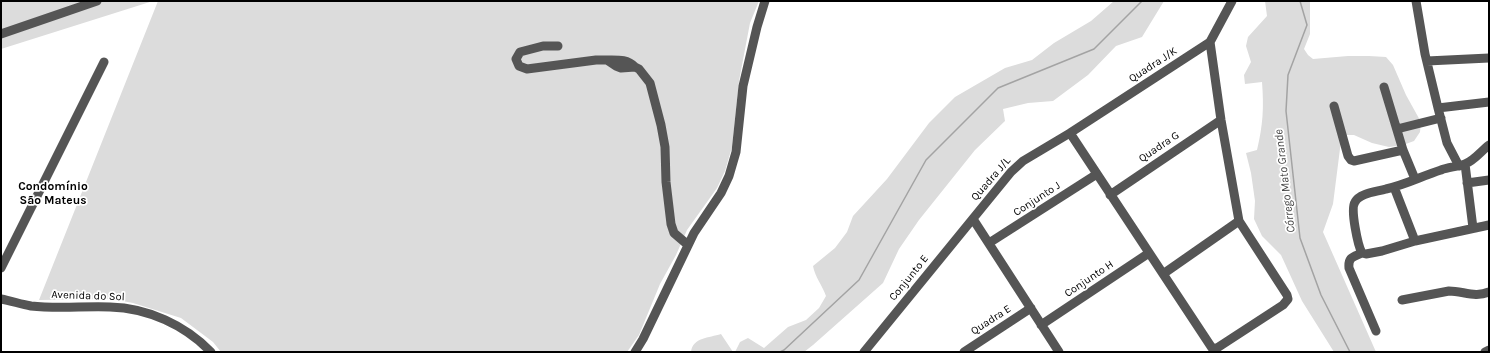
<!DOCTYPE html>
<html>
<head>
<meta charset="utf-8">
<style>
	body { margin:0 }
	#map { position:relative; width:1490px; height:353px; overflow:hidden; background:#fff; font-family:Karla,sans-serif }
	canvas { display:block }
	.frame { position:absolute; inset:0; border:2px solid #000; pointer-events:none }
</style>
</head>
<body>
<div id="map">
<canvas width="1490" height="353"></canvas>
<div class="frame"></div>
</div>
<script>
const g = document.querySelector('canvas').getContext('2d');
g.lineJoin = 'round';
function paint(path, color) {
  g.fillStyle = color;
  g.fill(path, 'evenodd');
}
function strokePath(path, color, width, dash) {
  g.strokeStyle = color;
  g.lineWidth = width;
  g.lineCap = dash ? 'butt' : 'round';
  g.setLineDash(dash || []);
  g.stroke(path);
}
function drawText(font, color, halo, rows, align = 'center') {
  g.font = font + ' Karla,sans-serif';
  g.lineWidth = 3.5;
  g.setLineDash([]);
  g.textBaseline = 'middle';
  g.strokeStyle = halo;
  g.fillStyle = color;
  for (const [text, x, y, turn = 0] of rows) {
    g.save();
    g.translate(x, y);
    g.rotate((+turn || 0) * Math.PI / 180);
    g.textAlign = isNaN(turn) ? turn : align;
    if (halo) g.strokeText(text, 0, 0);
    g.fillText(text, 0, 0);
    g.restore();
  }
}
paint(new Path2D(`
	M1,1H153L1,49Z
	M158,1H759L750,23L739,81L732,147L725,171L717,188L687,230L676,255L660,284L639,335L627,352H221L213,342L181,318L133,303L112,299L39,300Z
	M1114,1H1164L1142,37L1116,46L1088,75L1053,101L1028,103L1003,109L1005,121L975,150L919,220L899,249L883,283L813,345L804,352H735L740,342L748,338L764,348L788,327L806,320L819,308L826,296C822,285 815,277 813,266L835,248L847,232L853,216L887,179L929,123L955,97L1005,68L1032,60L1054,43L1091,21Z
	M1265,1H1310V34L1304,49L1308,55L1313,59L1348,56H1369L1386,57L1393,65L1406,95L1421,122L1420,132L1414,141L1403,145L1389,147L1372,143L1354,135H1346L1341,141L1333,204L1323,232L1376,352H1334L1302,301L1281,255L1262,236L1254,219L1255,201L1251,173L1246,153L1257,150C1263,125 1264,108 1262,82L1245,84L1244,75L1251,62L1246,46L1248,37L1267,16Z
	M721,334L733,352H691C693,337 709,338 721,334Z`), '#dcdcdc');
strokePath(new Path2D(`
	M1300,1L1307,25L1288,75L1286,111L1300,238L1321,295L1350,352
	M780,352L784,350L859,280L926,160L998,88L1094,49L1142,1`), '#a3a3a3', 1.5);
strokePath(new Path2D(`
	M1416,1L1425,54L1438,108L1447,143L1459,166
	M1,34L97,1
	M558,46H543L520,52L516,59L519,66L527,69L596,60H607L616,66L621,68L635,67L639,69L650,83L661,125L665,147L666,182L671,224L674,233L688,245
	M607,60C618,60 627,59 635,67
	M1427,61L1489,58
	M1384,87L1403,150L1415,179
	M1334,106L1348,156L1351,160L1354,161L1403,150
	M1438,108L1489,102
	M1397,129L1441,118
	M1070,133L1212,348H1217L1283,305L1288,299L1287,295L1239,221L1221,120L1210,42
	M1465,164L1473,228
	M1467,183L1489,180
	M1394,187L1415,241
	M1110,195L1221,120
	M973,219L1059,352
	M989,243L1097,174
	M1362,253C1358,246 1350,209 1355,202C1360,193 1376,192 1386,189C1405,185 1422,176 1441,170C1448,167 1457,167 1465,164C1475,160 1481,151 1489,145
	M1,268L104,62
	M1163,274L1239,221
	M1,299C11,301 21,304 31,306C57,309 84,306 110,307C148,308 185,325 211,352
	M1402,300L1449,291C1463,291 1475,298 1489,292
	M1041,325L1149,253
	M1376,331L1349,268C1348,257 1353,257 1362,253L1366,254L1382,251L1415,241L1489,225
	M635,352L643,339L694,233L721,193L729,176L736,152L743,86L757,27L765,1
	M864,352L1011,172L1023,161L1070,133L1210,42L1232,1
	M964,352L1031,308
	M1485,352L1489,350`), '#555', 9);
drawText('11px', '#000', '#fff', [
	["Quadra J/K",1153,65,-33],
	["Quadra G",1159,147,-34],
	["Quadra J/L",991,179,-49],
	["Conjunto J",1037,199,-33],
	["Conjunto E",909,278,-51],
	["Conjunto H",1089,279,-34],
	["Avenida do Sol",88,296,2],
	["Quadra E",991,320,-33]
]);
drawText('italic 12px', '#444', '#fff', [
	["Córrego Mato Grande",1285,181,-97]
]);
drawText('bold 12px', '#000', '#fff', [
	["Condomínio",53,187],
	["São Mateus",53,201]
]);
</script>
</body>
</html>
